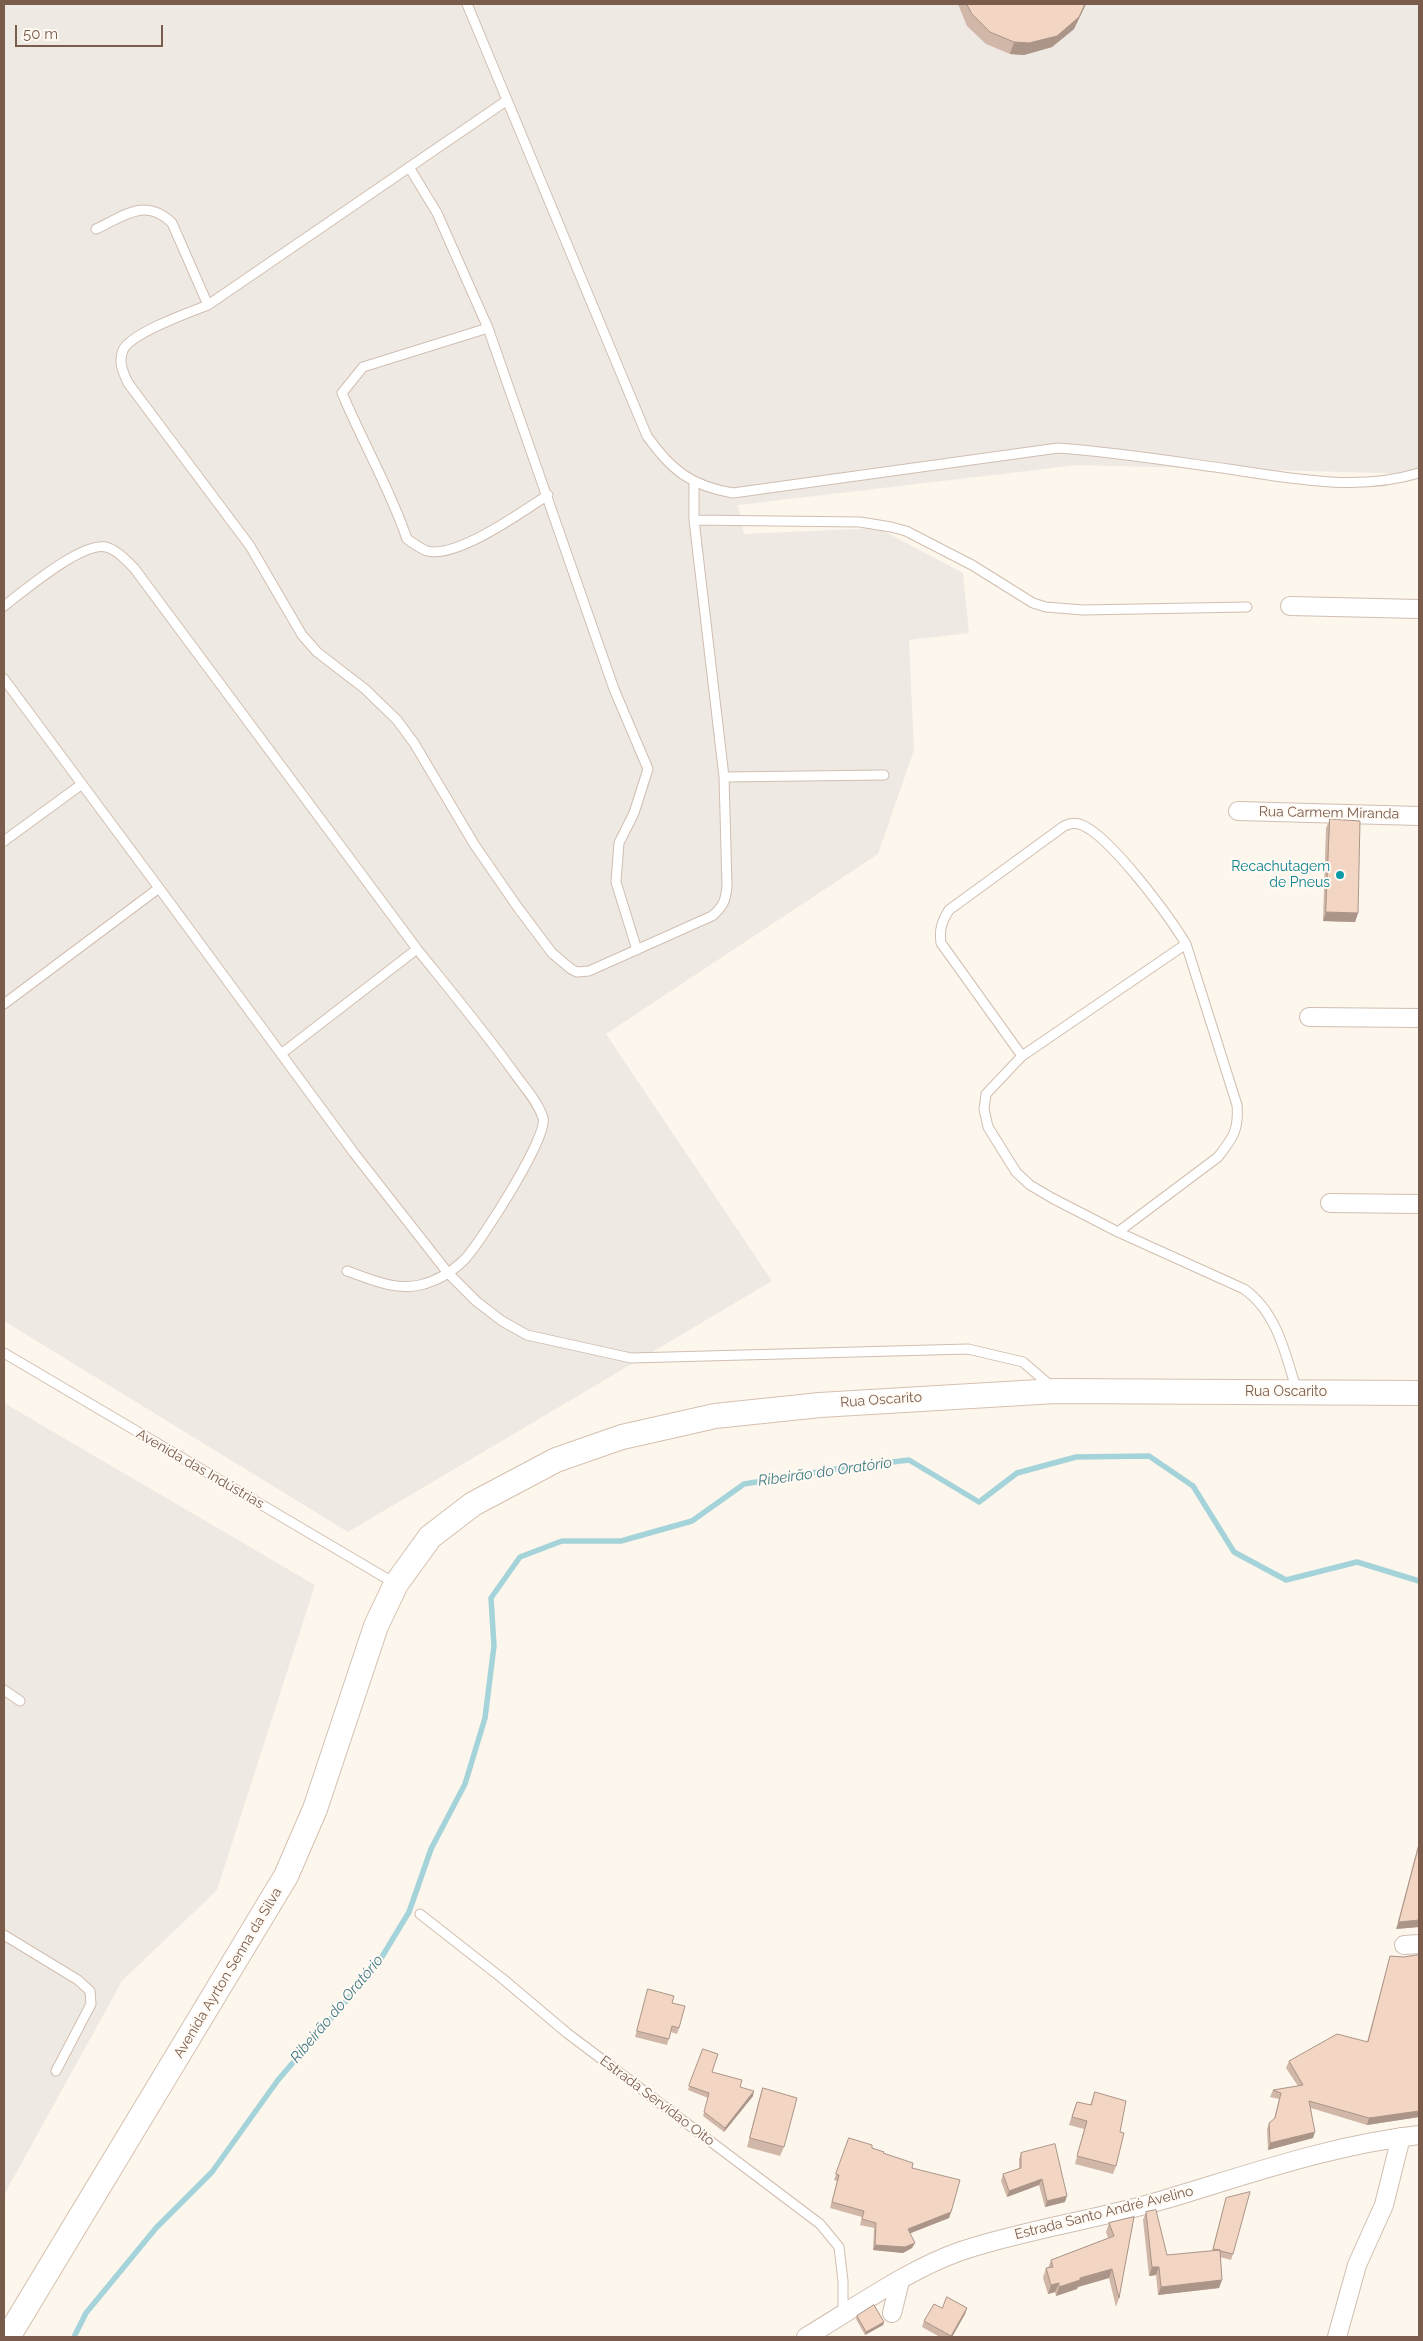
<!DOCTYPE html>
<html>
<head>
<meta charset="utf-8">
<style>
	body { margin:0 }
	#map { position:relative; width:1423px; height:2341px; overflow:hidden; background:#fdf6ec; font-family:Raleway,sans-serif }
	canvas { display:block }
	.frame { position:absolute; inset:0; border:5px solid #7a5c4d; pointer-events:none }
	.scale { position:absolute; left:15px; top:25px; width:148px; height:22px; box-sizing:border-box; border:2px solid #7a5c4d; border-top:0; padding-left:6px; font-size:15px; line-height:18px; white-space:nowrap; color:#7a5c4d; -webkit-text-stroke:4px #fffaf3; paint-order:stroke }
</style>
</head>
<body>
<div id="map">
<canvas width="1423" height="2341"></canvas>
<div class="frame"></div>
<div class="scale">50 m</div>
</div>
<script>
const g = document.querySelector('canvas').getContext('2d');
g.lineJoin = 'round';
function paint(path, color) {
  g.fillStyle = color;
  g.fill(path, 'evenodd');
}
function strokePath(path, color, width, dash) {
  g.strokeStyle = color;
  g.lineWidth = width;
  g.lineCap = dash ? 'butt' : 'round';
  g.setLineDash(dash || []);
  g.stroke(path);
}
function drawText(font, color, halo, rows, align = 'center') {
  g.font = font + ' Raleway,sans-serif';
  g.lineWidth = 4;
  g.setLineDash([]);
  g.textBaseline = 'middle';
  g.strokeStyle = halo;
  g.fillStyle = color;
  for (const [text, x, y, turn = 0] of rows) {
    g.save();
    g.translate(x, y);
    g.rotate((+turn || 0) * Math.PI / 180);
    g.textAlign = isNaN(turn) ? turn : align;
    if (halo) g.strokeText(text, 0, 0);
    g.fillText(text, 0, 0);
    g.restore();
  }
}
paint(new Path2D(`
	M4,4H1419V474L1078,465L738,505L744,534L878,528L963,573L969,633L909,640L914,750L878,854L606,1034L772,1281L348,1532L4,1321Z
	M4,1403L315,1585L217,1890L122,1981L4,2195Z`), '#efe9e4');
strokePath(new Path2D(`
	M74,2337L86,2313L156,2228L212,2172L278,2080L377,1965L409,1912L431,1849L465,1784L485,1718L494,1646L491,1598L520,1557L562,1541H621L692,1521L744,1484L842,1468L909,1460L979,1502L1017,1473L1076,1457L1149,1456L1193,1486L1234,1552L1286,1580L1357,1562L1419,1581`), '#a5d3da', 5.5);
const lane = new Path2D(`
	M467,4L647,436C671,470 691,486 733,493L1058,448C1115,452 1171,461 1228,469C1290,478 1357,492 1419,473
	M506,101L208,305C190,312 131,333 123,350C118,362 123,372 128,383L250,546L302,635L317,652L365,689L397,720L414,743L474,844L516,905L552,953L571,969L577,972L589,971L712,916C723,907 726,900 727,886L724,777
	M409,167L437,213L488,328L614,689L648,769L634,813L619,843L616,882L637,950
	M96,229C124,216 146,197 172,223L208,305
	M488,328L363,367L342,393C363,443 390,489 407,539C413,543 421,549 427,551C457,559 523,511 548,495
	M694,482V520L724,777L884,775
	M694,520L860,522L891,527L906,531L972,565L1033,603L1046,607L1083,610L1247,607
	M4,606C24,591 81,542 106,547C117,550 126,560 134,568L417,949L281,1054
	M4,679L159,888
	M4,841L82,784
	M4,1004L159,888L354,1153L448,1273L476,1301L502,1321L527,1335L631,1358L968,1349L1023,1362L1052,1387
	M1022,1056L1186,944
	M1118,1232L1218,1157C1233,1138 1239,1130 1237,1105L1186,944C1169,916 1111,837 1082,825C1075,822 1070,823 1064,826L949,910C942,921 939,929 941,943L1022,1056L986,1094L984,1109L988,1127L1016,1172L1030,1185L1052,1198L1118,1232L1244,1289C1277,1312 1286,1355 1297,1392
	M347,1271C370,1279 395,1291 420,1285C437,1281 453,1271 465,1259C480,1243 549,1136 543,1118C538,1102 525,1088 515,1074C484,1031 450,990 417,949
	M4,1353L396,1584
	M4,1690L20,1701
	M420,1914L503,1979L567,2033L820,2224L839,2247L843,2281V2314
	M4,1935L78,1980L90,1991L91,2004L56,2071`);
const street = new Path2D(`
	M1290,606L1419,609
	M1238,811L1419,816
	M1309,1017L1419,1018
	M1330,1203L1419,1204
	M1404,1945L1419,1944
	M892,2313L900,2281
	M806,2337C855,2308 907,2270 961,2251C1027,2229 1096,2220 1163,2200C1247,2175 1331,2145 1419,2135
	M1337,2337L1357,2265L1384,2205L1401,2137`);
const secondary = new Path2D(`
	M8,2337L286,1876L315,1809L376,1626L396,1584L430,1537L473,1504L556,1460L622,1437L715,1416L820,1405L1056,1391L1419,1393`);
strokePath(lane, '#d1beb0', 11);
strokePath(street, '#d1beb0', 20);
strokePath(secondary, '#d6c0b0', 26);
strokePath(lane, '#fff', 9);
strokePath(street, '#fff', 18);
strokePath(secondary, '#fff', 24);
paint(new Path2D(`
	M958,4H1086L1074,29L1052,47L1024,55L1010,54L986,44L967,26Z
	M1330,819L1358,913L1355,922L1323,921L1326,828Z
	M1419,1842V1927L1396,1929Z
	M1419,1955V2117L1367,2125L1311,2108L1313,2138L1268,2150L1267,2129L1269,2123L1274,2119L1279,2099L1270,2097L1273,2090L1298,2086L1286,2068L1289,2061L1367,2042L1388,1963L1390,1956L1403,1957Z
	M648,1989L672,2003L679,2028L677,2034L671,2032L667,2045L635,2037Z
	M703,2049L712,2072L740,2087L753,2096L724,2132L703,2116L708,2098L688,2090Z
	M763,2088L784,2147L780,2156L747,2147L760,2097Z
	M1095,2092L1120,2132L1116,2166L1113,2174L1075,2164L1084,2129L1069,2125L1074,2109L1077,2102L1090,2105Z
	M849,2138L872,2148L912,2168L951,2212L949,2218L910,2233L912,2248L903,2253L873,2250L874,2228L860,2225L862,2217L830,2208L837,2181L834,2180Z
	M1021,2153L1065,2202L1045,2207L1039,2185L1007,2197L1001,2181L1003,2174L1019,2169V2159Z
	M1226,2198L1233,2254L1231,2260L1220,2257L1222,2280L1219,2288L1158,2295L1156,2275L1149,2276L1143,2220L1146,2212L1167,2255L1212,2251Z
	M1134,2217L1119,2298L1116,2307L1109,2278L1078,2287L1077,2289L1056,2296L1055,2292L1048,2294L1043,2278L1046,2268H1048L1051,2260L1108,2238L1106,2232L1109,2223Z
	M942,2308H967L965,2314L952,2337H940L922,2327L924,2321Z
	M857,2316L884,2322L883,2325L865,2335L856,2319Z`), '#d1b7a8');
paint(new Path2D(`
	M1085,4H1086L1074,29L1052,47L1024,55L1010,54L1014,42Z
	M1326,912L1358,913L1355,922L1323,921Z
	M1419,1920V1927L1396,1929L1399,1922Z
	M754,2091L753,2096L724,2132L725,2128Z
	M1419,2111V2117L1367,2125L1369,2118Z
	M1315,2132L1313,2138L1268,2150L1270,2143Z
	M1042,2179L1039,2185L1007,2197L1009,2191Z
	M1067,2196L1065,2202L1045,2207L1047,2201Z
	M951,2212L949,2218L906,2235L908,2229Z
	M915,2243L912,2248L903,2253L873,2250L875,2245Z
	M1152,2267H1159L1156,2275L1149,2276Z
	M1112,2269L1109,2278L1078,2287L1077,2289L1056,2296L1059,2287L1080,2278Z
	M1222,2280L1219,2288L1158,2295L1161,2287Z
	M1059,2283L1055,2292L1048,2294L1051,2285Z
	M967,2308L965,2314L952,2337H951Z
	M884,2322L883,2325L865,2335L866,2332Z`), '#aa9588');
const building = new Path2D(`
	M967,4H1085L1079,17L1057,36L1029,43L1014,42L990,32L972,14Z
	M1330,819L1360,821L1358,913L1326,912Z
	M1419,1845V1920L1399,1922Z
	M1419,1955V2111L1369,2118L1309,2101L1315,2132L1270,2143L1269,2123L1275,2118L1281,2093L1273,2090L1303,2085L1289,2061L1337,2034L1368,2042L1390,1956L1403,1957Z
	M648,1989L674,1996L672,2003L685,2006L679,2028L672,2026L669,2039L637,2031Z
	M703,2049L718,2054L712,2072L742,2080L740,2087L754,2091L725,2128L704,2112L709,2093L689,2086Z
	M763,2088L797,2098L784,2147L750,2138Z
	M1095,2092L1126,2101L1120,2132L1124,2133L1116,2166L1077,2156L1087,2121L1072,2117L1077,2102L1091,2105Z
	M849,2138L872,2145V2148L884,2152L883,2153L913,2163L912,2168L960,2180L951,2212L908,2229L915,2243L905,2247L875,2245L876,2223L862,2219L864,2211L832,2202L839,2175L836,2174Z
	M1055,2144L1067,2196L1047,2201L1042,2179L1009,2191L1003,2174L1021,2168V2153Z
	M1250,2192L1233,2254L1220,2251V2250L1213,2249L1226,2198Z
	M1156,2210L1167,2255L1220,2250L1222,2280L1161,2287L1159,2267H1152L1146,2212Z
	M1134,2217L1119,2298L1112,2269L1080,2278V2280L1059,2287V2283L1051,2285L1046,2268L1053,2267L1051,2260L1114,2236L1109,2223Z
	M947,2297L967,2308L951,2336L924,2321L934,2304L942,2308Z
	M874,2305L884,2322L866,2332L857,2316Z`);
paint(building, '#f3d5c3');
strokePath(building, '#aa9588', 1);
for (const [x, y, r, color] of [
	[1340,875,5,"#0f9aa8"]
]) {
  const dot = new Path2D();
  dot.arc(x, y, r, 0, 2 * Math.PI);
  g.fillStyle = color;
  g.fill(dot);
  strokePath(dot, '#fffaf3', 2);
}
drawText('14px', '#7a5c4d', '#fffaf3', [
	["Rua Carmem Miranda",1329,813,1],
	["Rua Oscarito",1286,1392],
	["Rua Oscarito",881,1400,-4],
	["Avenida das Indústrias",200,1469,30],
	["Avenida Ayrton Senna da Silva",228,1973,-59],
	["Estrada Servidao Oito",657,2101,37],
	["Estrada Santo André Avelino",1104,2213,-14]
]);
drawText('14px', '#0d838f', '#fffaf3', [
	["Recachutagem",1330,867],
	["de Pneus",1330,883]
], 'right');
drawText('italic 15px', '#437c86', '#fffaf3', [
	["Ribeirão do Oratório",825,1472,-8],
	["Ribeirão do Oratório",337,2009,-50]
]);
</script>
</body>
</html>
